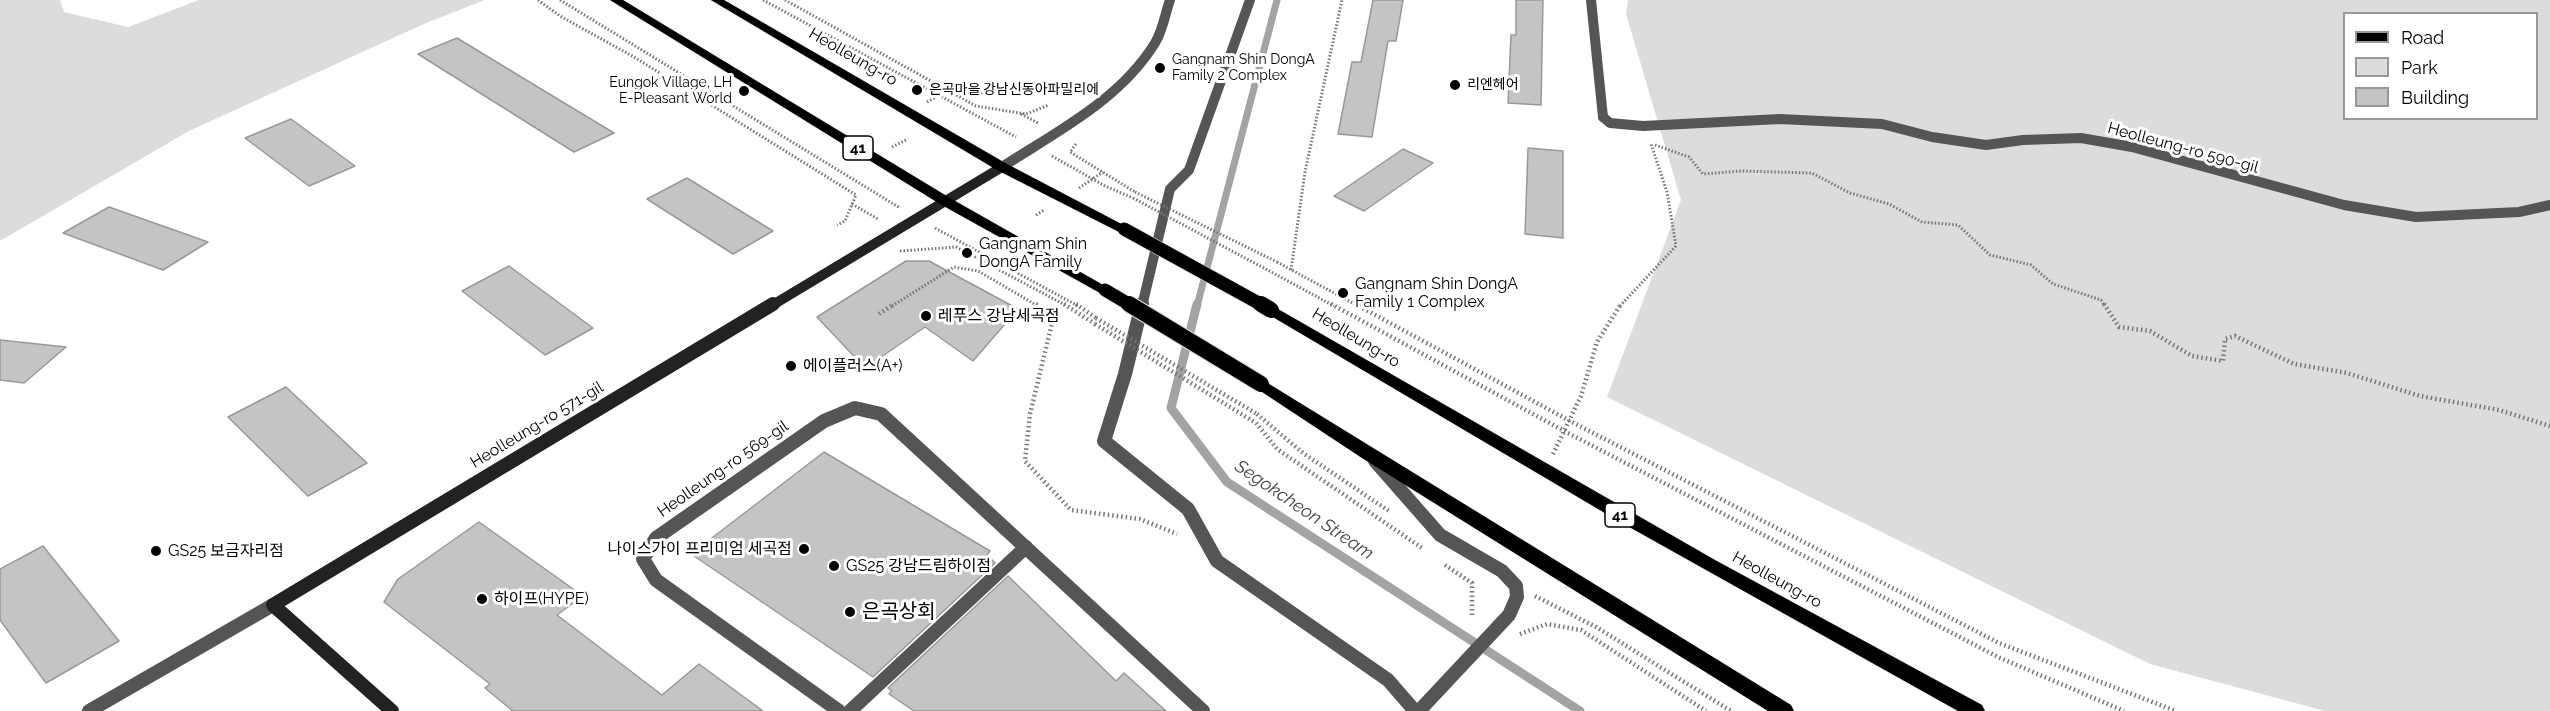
<!DOCTYPE html>
<html>
<head>
<meta charset="utf-8">
<style>
	body { margin:0 }
	#map { position:relative; width:2550px; height:711px; overflow:hidden; background:#fff; font-family:Raleway,sans-serif }
	canvas { display:block }
	.legend { position:absolute; left:2343px; top:12px; width:195px; height:108px; box-sizing:border-box; background:#fff; border:2px solid #999; margin:0; padding:8px 10px; list-style:none; font-size:18px; color:#000 }
	.legend li { display:flex; align-items:center; gap:12px; height:30px }
	.legend b { width:30px; border:2px solid #999 }
</style>
</head>
<body>
<div id="map">
<canvas width="2550" height="711"></canvas>
<ul class="legend">
<li><b style="height:8px;background:#000"></b>Road</li>
<li><b style="height:16px;background:#dcdcdc"></b>Park</li>
<li><b style="height:16px;background:#c4c4c4"></b>Building</li>
</ul>
</div>
<script>
const g = document.querySelector('canvas').getContext('2d');
g.lineJoin = 'round';
function paint(path, color) {
  g.fillStyle = color;
  g.fill(path, 'evenodd');
}
function strokePath(path, color, width, dash) {
  g.strokeStyle = color;
  g.lineWidth = width;
  g.lineCap = dash ? 'butt' : 'round';
  g.setLineDash(dash || []);
  g.stroke(path);
}
function drawText(font, color, halo, rows, align = 'center') {
  g.font = font + ' Raleway,"Noto Sans KR",sans-serif';
  g.lineWidth = 6;
  g.setLineDash([]);
  g.textBaseline = 'middle';
  g.strokeStyle = halo;
  g.fillStyle = color;
  for (const [text, x, y, turn = 0] of rows) {
    g.save();
    g.translate(x, y);
    g.rotate((+turn || 0) * Math.PI / 180);
    g.textAlign = isNaN(turn) ? turn : align;
    if (halo) g.strokeText(text, 0, 0);
    g.fillText(text, 0, 0);
    g.restore();
  }
}
paint(new Path2D(`
	M0,0H60L64,12L128,27L199,0H485L426,23L189,131L0,241Z
	M1628,0H2550V711H2325L2150,664L1607,397L1681,200L1626,14ZM2344,14H2536V118H2344Z`), '#dcdcdc');
strokePath(new Path2D(`
	M1197,306L1277,0`), '#a3a3a3', 7);
strokePath(new Path2D(`
	M1197,304L1171,408L1227,482L1580,711`), '#a3a3a3', 9);
const building = new Path2D(`
	M1373,0H1403L1396,41H1388L1372,137L1338,134L1352,62H1361Z
	M1516,0H1543L1541,105L1508,103L1511,35H1516Z
	M457,38L541,89L614,133L574,152L418,54Z
	M291,119L355,166L309,186L245,138Z
	M1528,148L1563,151V238L1525,234Z
	M1403,149L1433,163L1364,211L1334,196Z
	M687,178L773,231L733,254L647,199Z
	M109,207L208,242L163,270L63,233Z
	M906,261H929L1018,309L973,361L925,327L865,368L817,317Z
	M509,266L593,328L545,355L462,291Z
	M0,340L66,347L24,383L0,380Z
	M286,387L367,463L308,496L228,417Z
	M824,452L990,551L987,555L995,563L873,677L691,554Z
	M479,522L583,596L557,615L662,695L699,664L763,711H513L485,688L490,684L384,602L398,579Z
	M43,546L119,641L46,683L0,620V569Z
	M1008,576L1116,681L1124,673L1166,711H914L889,694L892,691L888,688Z`);
paint(building, '#c4c4c4');
strokePath(building, '#999', 1.5);
const primary = new Path2D(`
	M610,0H623L950,198L1112,290L1105,295L1100,293L940,204Z
	M711,0H724L1007,164L1131,229L1129,232H1119L997,170Z
	M1271,305L1715,560L1982,705L1985,711H1958L1615,519L1266,313L1264,310L1266,307Z
	M1261,379L1791,705L1794,711H1768L1362,458L1256,388L1253,384L1256,380Z`);
strokePath(primary, '#dbdbdb', 1);
strokePath(new Path2D(`
	M538,0L560,16L634,57L856,195L845,221L837,225
	M560,0L900,208
	M763,0L1016,137
	M785,0L976,106L1026,114L1049,105
	M927,102L947,91
	M1021,114L1038,123
	M1076,144L1070,152L1135,192
	M1655,145L1689,157L1703,174L1741,171L1812,173L1850,193L1889,204L1922,222L1958,225L1990,255L2031,265L2053,284L2101,300L2105,306
	M892,147L906,140
	M1052,156L1105,186L1133,198
	M1079,188L1103,172
	M852,204L878,219
	M1036,215L1044,210
	M935,228L1078,306
	M900,251L956,247L1067,306
	M1277,262L1358,306
	M1291,270L1305,172L1342,0
	M1275,274L1334,306
	M892,306L954,267L978,271L1038,306
	M1620,306L1676,246L1667,192L1651,144`), '#777', 3, [1.5, 2]);
strokePath(new Path2D(`
	M1036,304L1054,315L1030,414L1025,461L1071,510L1140,519L1177,534
	M1064,304L1095,324
	M1076,304L1096,318
	M1331,304L1566,432L1998,657L2124,711
	M1355,304L1570,421L1999,643L2176,711
	M2104,304L2119,327L2150,331L2192,356L2223,361L2225,339L2235,336L2294,364L2347,373L2420,396L2499,410L2550,426
	M879,314L894,304
	M1257,414L1303,453L1389,511
	M1256,423L1277,449L1422,548
	M1553,454L1581,396L1597,342L1621,304
	M1445,565L1472,583V616
	M1535,596L1596,627L1731,711
	M1520,634L1547,624L1581,630L1706,711`), '#777', 4.5, [1.5, 3]);
strokePath(new Path2D(`
	M1603,117L1610,123L1643,126L1780,119L1882,124L1932,137L1986,145L2023,140L2081,138L2132,147L2344,205L2416,217L2519,212L2550,205`), '#555', 10);
strokePath(new Path2D(`
	M1591,0L1603,117
	M1002,167C1056,132 1120,100 1155,43C1163,30 1165,14 1170,0
	M1142,306L1170,189L1189,170L1250,0`), '#555', 10);
strokePath(new Path2D(`
	M1142,304L1125,374L1104,441L1188,509L1217,561L1388,680L1415,711
	M1375,461L1440,535L1502,571L1516,586L1517,597L1509,615L1419,711
	M89,711L273,605
	M839,711L656,580L643,559L656,538L824,421L855,408L881,414L1203,711
	M850,711L1026,547`), '#555', 14);
strokePath(new Path2D(`
	M771,306L1002,167`), '#222', 10);
strokePath(new Path2D(`
	M392,711L273,605L773,304`), '#222', 14);
paint(primary, '#000');
const primaryBridgeFar1 = new Path2D(`
	M1124,229L1264,306
	M1105,290L1132,306`);
const primaryBridge = new Path2D(`
	M1129,304L1261,384
	M1261,304L1271,310`);
strokePath(primaryBridgeFar1, '#dbdbdb', 14, []);
strokePath(primaryBridge, '#dbdbdb', 18, []);
strokePath(new Path2D(`
	M1135,192L1277,262
	M1133,198L1275,274`), '#777', 3, [1.5, 2]);
strokePath(new Path2D(`
	M1096,318L1257,414
	M1095,324L1256,423`), '#777', 4.5, [1.5, 3]);
strokePath(primaryBridgeFar1, '#000', 13);
strokePath(primaryBridge, '#000', 16);
for (const [x, y, r, color] of [
	[1160,68,6,"#000"],
	[1455,85,6,"#000"],
	[917,90,6,"#000"],
	[744,91,6,"#000"],
	[967,253,6,"#000"],
	[1343,293,6,"#000"],
	[926,316,6,"#000"],
	[791,366,6,"#000"],
	[804,549,6,"#000"],
	[156,551,6,"#000"],
	[834,566,6,"#000"],
	[482,599,6,"#000"],
	[850,612,6,"#000"]
]) {
  const dot = new Path2D();
  dot.arc(x, y, r, 0, 2 * Math.PI);
  g.fillStyle = color;
  g.fill(dot);
  strokePath(dot, '#fff', 2);
}
drawText('14px', '#000', '#fff', [
	["Gangnam Shin DongA",1172,60],
	["Family 2 Complex",1172,76],
	["Eungok Village, LH",732,83,"right"],
	["E-Pleasant World",732,99,"right"],
	["리엔헤어",1467,85],
	["은곡마을.강남신동아파밀리에",929,90]
], 'left');
for (const [x, y, w] of [
	[858,148,30],
	[1620,515,30]
]) {
  const box = new Path2D();
  box.roundRect(x - w / 2, y - 12, w, 24, 4.5);
  g.fillStyle = '#fff';
  g.fill(box);
  strokePath(box, '#000', 1.5);
}
drawText('bold 15px', '#000', null, [
	["41",858,148],
	["41",1620,515]
]);
drawText('16px', '#000', '#fff', [
	["Heolleung-ro",853,57,30],
	["Heolleung-ro 590-gil",2183,148,15],
	["Heolleung-ro",1356,338,31],
	["Heolleung-ro 571-gil",537,425,-31],
	["Heolleung-ro 569-gil",723,469,-35],
	["Heolleung-ro",1777,580,29]
]);
drawText('16px', '#000', '#fff', [
	["Gangnam Shin",979,244],
	["DongA Family",979,262],
	["Gangnam Shin DongA",1355,284],
	["Family 1 Complex",1355,302],
	["레푸스 강남세곡점",938,316],
	["에이플러스(A+)",803,366],
	["나이스가이 프리미엄 세곡점",792,549,"right"],
	["GS25 보금자리점",168,551],
	["GS25 강남드림하이점",846,566],
	["하이프(HYPE)",494,599]
], 'left');
drawText('italic 18px', '#444', '#fff', [
	["Segokcheon Stream",1304,510,34]
]);
drawText('20px', '#000', '#fff', [
	["은곡상회",862,612]
], 'left');
</script>
</body>
</html>
